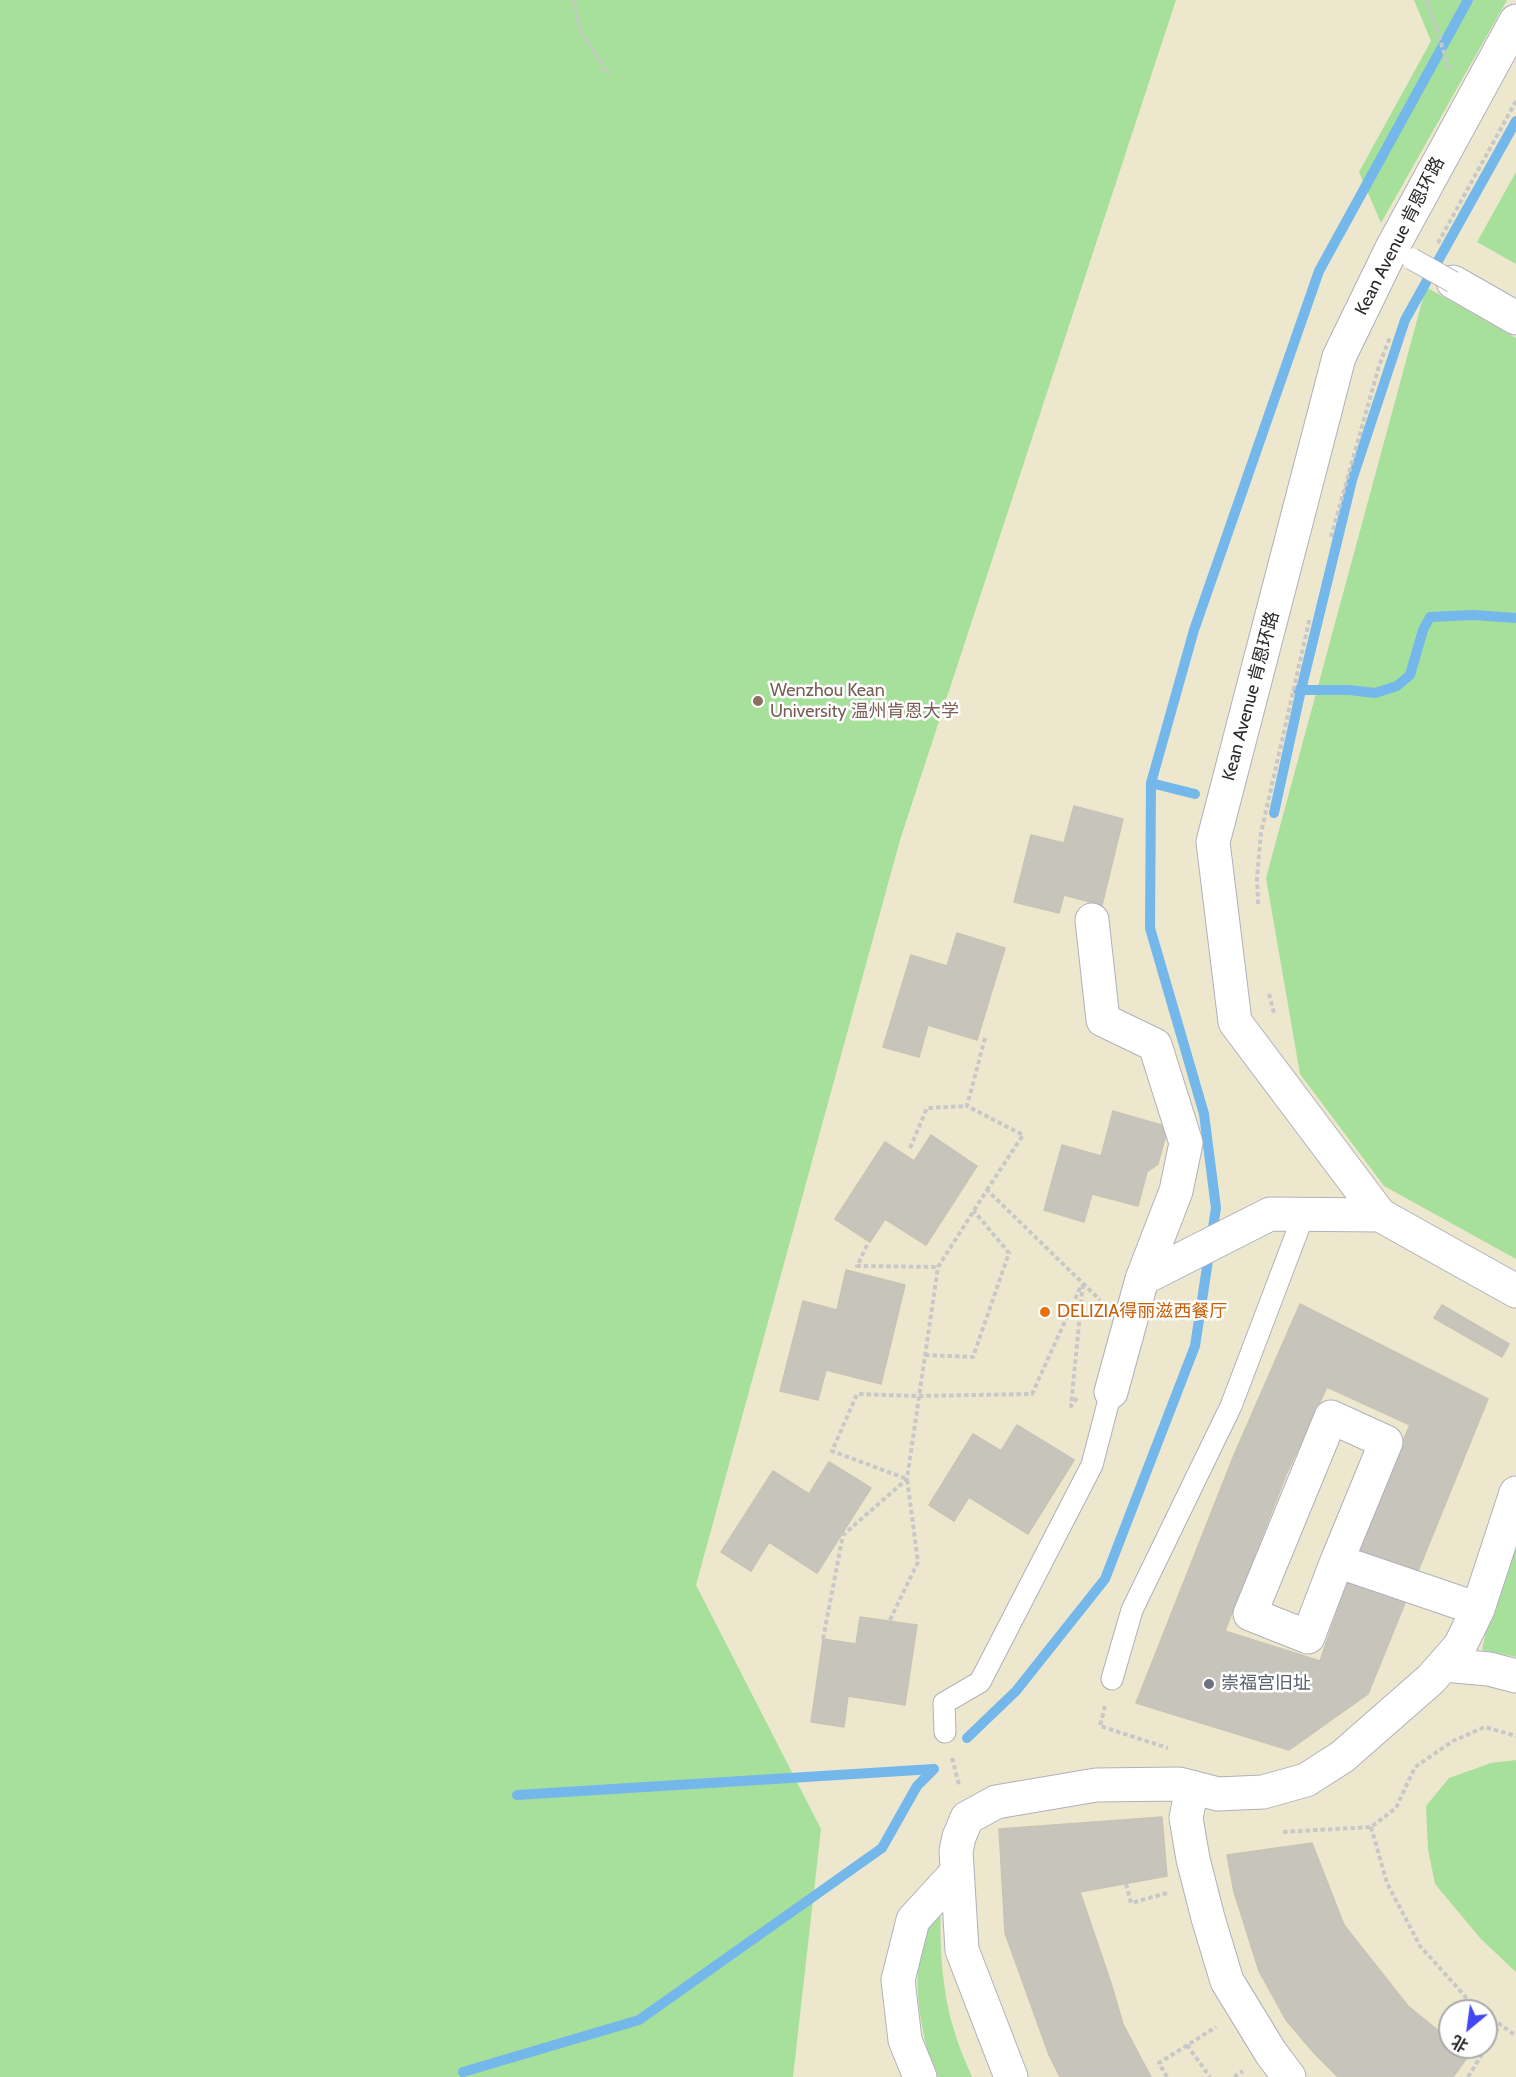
<!DOCTYPE html>
<html>
<head>
<meta charset="utf-8">
<style>
	body { margin:0 }
	#map { position:relative; width:1516px; height:2077px; overflow:hidden; background:#ece8dd; font-family:Cabin,"Noto Sans SC",sans-serif }
	canvas { display:block }
	.north { position:absolute; left:1438px; top:1999px; width:60px; height:60px; box-sizing:border-box; background:#fff; border:2px solid #aaa; border-radius:50%; rotate:209deg; font-size:16px; font-weight:700; line-height:24px; text-align:center; color:#2a2a2a }
	.north::after { content:''; display:block; margin:auto; width:21px; height:27px; background:#4347f2; clip-path:polygon(50% 0,100% 100%,50% 72%,0 100%) }
</style>
</head>
<body>
<div id="map">
<canvas width="1516" height="2077"></canvas>
<div class="north">北</div>
</div>
<script>
const g = document.querySelector('canvas').getContext('2d');
g.lineJoin = 'round';
function paint(path, color) {
  g.fillStyle = color;
  g.fill(path, 'evenodd');
}
function strokePath(path, color, width, dash) {
  g.strokeStyle = color;
  g.lineWidth = width;
  g.lineCap = dash ? 'butt' : 'round';
  g.setLineDash(dash || []);
  g.stroke(path);
}
function drawText(font, color, halo, rows, align = 'center') {
  g.font = font + ' Cabin,"Noto Sans SC",sans-serif';
  g.lineWidth = 5;
  g.setLineDash([]);
  g.textBaseline = 'middle';
  g.strokeStyle = halo;
  g.fillStyle = color;
  for (const [text, x, y, turn = 0] of rows) {
    g.save();
    g.translate(x, y);
    g.rotate((+turn || 0) * Math.PI / 180);
    g.textAlign = isNaN(turn) ? turn : align;
    if (halo) g.strokeText(text, 0, 0);
    g.fillText(text, 0, 0);
    g.restore();
  }
}
paint(new Path2D(`
	M0,0H1516V2077H764L0,213ZM1450,2011H1486V2047H1450Z`), '#ede8cd');
paint(new Path2D(`
	M0,0H1176L900,840L696,1585L821,1829L793,2077H0Z
	M1414,0H1507L1381,223L1359,172L1431,41Z
	M1516,172V264L1477,242Z
	M1426,287L1516,338V1259L1384,1186L1300,1074L1266,878Z
	M1516,1542V1657L1482,1650L1486,1631Z
	M1516,1760V1972L1481,1939L1435,1884L1428,1849L1426,1806L1449,1778L1491,1763Z
	M941,1902C939,1943 942,1994 955,2033C959,2048 966,2062 972,2077H936C921,2037 910,1976 924,1935C928,1923 936,1912 941,1902Z`), '#a7e09b');
strokePath(new Path2D(`
	M1298,690H1349L1375,693L1397,686L1410,675L1423,630L1430,617L1473,615L1516,618
	M1151,783L1194,630L1319,271L1468,0
	M1274,813L1301,690L1352,480L1405,320L1516,121
	M967,1738L1016,1691L1105,1579L1195,1346L1216,1208L1204,1114L1150,928L1151,783L1195,794
	M517,1795L934,1769
	M463,2072L639,2020L882,1848L917,1786L934,1769`), '#74b7ea', 10);
const building = new Path2D(`
	M1074,806L1123,819L1102,905L1064,895L1059,913L1014,902L1031,835L1064,843Z
	M957,933L1005,948L977,1040L928,1025L919,1057L883,1047L911,955L947,966Z
	M1113,1111L1168,1127L1158,1164L1147,1172L1138,1206L1092,1194L1084,1222L1044,1210L1062,1145L1101,1156Z
	M931,1135L977,1166L926,1245L885,1219L870,1242L835,1219L885,1142L914,1161Z
	M846,1270L905,1285L881,1384L826,1370L818,1400L780,1391L803,1301L837,1310Z
	M1300,1304L1488,1399L1368,1694L1289,1750L1136,1703L1234,1455ZM1327,1387L1410,1425L1371,1512L1320,1661L1225,1631L1286,1475Z
	M1442,1305L1509,1344L1502,1357L1434,1318Z
	M1017,1425L1074,1460L1028,1534L969,1497L954,1521L929,1505L973,1434L1001,1451Z
	M829,1462L871,1488L817,1573L769,1542L751,1571L721,1552L773,1471L809,1494Z
	M860,1617L917,1625L905,1705L848,1696L844,1727L811,1722L823,1639L856,1644Z
	M1162,1817L1167,1876L1080,1892L1111,1983L1123,2024L1151,2077H1060L1049,2055L1005,1933L999,1829Z
	M1312,1843L1344,1925L1408,2006L1450,2040V2047H1459L1469,2055L1453,2077H1338L1314,2053L1286,2020L1259,1971L1234,1892L1227,1855Z`);
paint(building, '#c7c4bc');
strokePath(building, '#c7c4b6', 1.5);
const lane = new Path2D(`
	M1112,1679L1132,1610L1231,1406L1304,1214
	M945,1732L944,1703L980,1682L1092,1465L1111,1392`);
const street = new Path2D(`
	M1516,21L1392,248L1339,357L1213,842L1235,1022L1380,1215L1516,1291
	M1453,282L1516,318
	M1092,920L1103,1020L1155,1045L1186,1143L1176,1191L1142,1279L1111,1392
	M1142,1279L1270,1214L1380,1215
	M1337,1561L1308,1637L1250,1614L1331,1417L1386,1442L1337,1561L1478,1609
	M1444,1665L1489,1669L1516,1676
	M1192,1787L1186,1818L1193,1859L1208,1918L1227,1981L1271,2053L1289,2077
	M920,2077L905,2040L898,1980L913,1920L957,1872
	M1011,2077L962,1950L956,1851L959,1837L967,1818L996,1802L1096,1785L1179,1784L1218,1794L1263,1792L1306,1780L1342,1757L1431,1679L1460,1646L1478,1609L1516,1493`);
strokePath(lane, '#b0b0bd', 23);
strokePath(street, '#b0b0bd', 35);
strokePath(new Path2D(`
	M574,0L579,28L609,76
	M1427,0L1450,71
	M1438,243L1516,101
	M1331,537L1379,366L1390,337
	M1258,904L1257,878L1261,833L1310,617
	M1269,994L1274,1013
	M985,1038L967,1106L1023,1135L987,1190
	M910,1148L927,1108L967,1106
	M867,1245L857,1266L938,1267
	M925,1355L973,1357L1009,1253L974,1211
	M1077,1398L1071,1406L1083,1283
	M890,1620L918,1562L907,1479L832,1451L857,1394L919,1396L1032,1394L1081,1286
	M823,1639L843,1535L907,1479L938,1267L987,1190L1100,1300
	M1105,1706L1100,1726L1168,1748
	M952,1758L959,1785
	M1371,1827L1387,1883L1420,1946L1473,2005L1482,2011
	M1283,1832L1371,1827L1396,1808L1415,1767L1453,1741L1485,1727L1516,1736
	M1126,1884L1131,1903L1167,1893
	M1486,2014L1516,2036
	M1187,2045L1210,2077
	M1167,2077L1159,2063L1216,2027
	M1234,2077L1243,2071
	M1468,2077L1500,2025`), '#c8c8c8', 4, [4.5, 3]);
strokePath(lane, '#fff', 21);
strokePath(street, '#fff', 33);
const laneBridge = new Path2D(`
	M1412,259L1453,282`);
strokePath(laneBridge, '#b0b0bd', 23, []);
strokePath(laneBridge, '#fff', 21);
for (const [x, y, r, color] of [
	[758,701,6,"#8d6e63"],
	[1045,1312,6,"#e8710a"],
	[1209,1684,6,"#6b7280"]
]) {
  const dot = new Path2D();
  dot.arc(x, y, r, 0, 2 * Math.PI);
  g.fillStyle = color;
  g.fill(dot);
  strokePath(dot, '#fff', 2);
}
drawText('18px', '#2a2a2a', '#fff', [
	["Kean Avenue 肯恩环路",1400,236,-63],
	["Kean Avenue 肯恩环路",1251,696,-75]
]);
drawText('18px', '#785e54', '#fff', [
	["Wenzhou Kean",770,691],
	["University 温州肯恩大学",770,712]
], 'left');
drawText('18px', '#c56008', '#fff', [
	["DELIZIA得丽滋西餐厅",1057,1312]
], 'left');
drawText('18px', '#5b616d', '#fff', [
	["崇福宫旧址",1221,1684]
], 'left');
</script>
</body>
</html>
